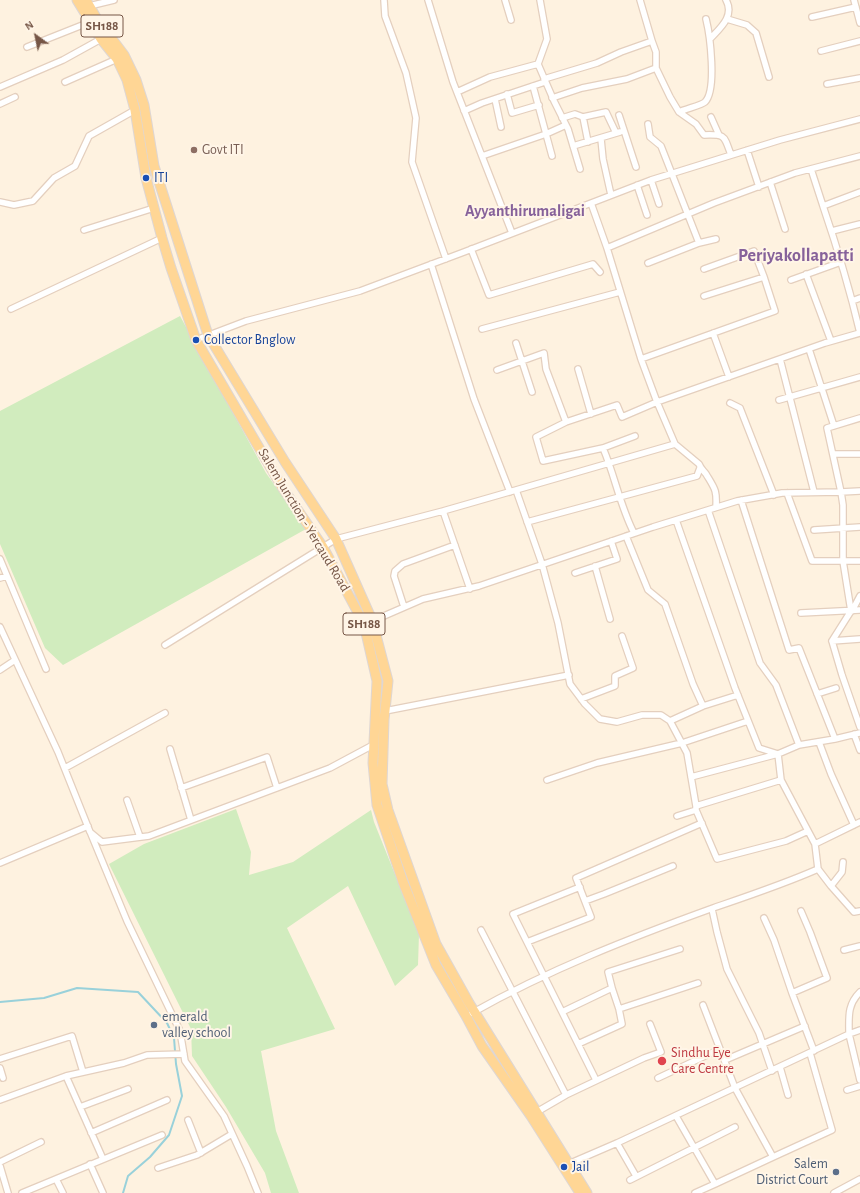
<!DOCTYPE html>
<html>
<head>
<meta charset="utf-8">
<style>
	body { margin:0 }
	#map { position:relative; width:860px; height:1193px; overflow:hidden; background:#fef2e0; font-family:"Alegreya Sans",sans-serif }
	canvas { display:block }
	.north { position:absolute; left:16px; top:16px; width:40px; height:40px; -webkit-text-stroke:3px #fff5e7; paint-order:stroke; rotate:327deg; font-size:11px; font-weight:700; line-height:16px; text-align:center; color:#765646 }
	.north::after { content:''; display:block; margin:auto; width:14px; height:18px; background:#765646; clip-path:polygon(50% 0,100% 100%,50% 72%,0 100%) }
</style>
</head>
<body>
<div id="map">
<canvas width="860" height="1193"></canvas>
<div class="north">N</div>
</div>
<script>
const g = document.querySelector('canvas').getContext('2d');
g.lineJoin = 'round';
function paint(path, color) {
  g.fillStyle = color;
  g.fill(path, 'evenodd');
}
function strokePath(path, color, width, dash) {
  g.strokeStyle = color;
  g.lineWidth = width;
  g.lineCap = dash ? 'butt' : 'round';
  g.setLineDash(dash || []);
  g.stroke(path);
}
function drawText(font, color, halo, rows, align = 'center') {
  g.font = font + ' "Alegreya Sans",sans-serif';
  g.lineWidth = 4;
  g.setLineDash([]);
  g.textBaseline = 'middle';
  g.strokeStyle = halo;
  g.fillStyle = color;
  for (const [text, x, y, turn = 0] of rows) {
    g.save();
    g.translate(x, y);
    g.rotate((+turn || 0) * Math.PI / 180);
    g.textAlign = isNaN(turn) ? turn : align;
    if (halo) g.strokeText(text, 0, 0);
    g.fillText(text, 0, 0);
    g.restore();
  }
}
paint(new Path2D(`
	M180,316L266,473L306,529L63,665L45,648L0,544V411Z
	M236,809L251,852L249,875L293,862L371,810L374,822L419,934L418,965L395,986L348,886L287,928L335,1029L261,1051L276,1131L299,1193H271L265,1173L226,1107L192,1056L191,1029L109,864L144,844Z`), '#d1ecbe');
strokePath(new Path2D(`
	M0,1002L44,998L77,988L138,992L167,1023L174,1038L176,1064L182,1096L169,1135L150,1157L128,1176L123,1193`), '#99d1da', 2);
const street = new Path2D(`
	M384,0L385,16L406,73L416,118L412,162L446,259
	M428,0L453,82L512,233
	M505,0L511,20
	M540,0L547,39L538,64L554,101L568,129L580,169
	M640,0L652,41L656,52V68L670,97L679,112L696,124L704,135C726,134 724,136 731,155
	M854,0L860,23
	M89,6L114,0
	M812,17L856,7
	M727,19L747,25L756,33L769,77
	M710,39C720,28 735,16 726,0
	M27,47L90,22
	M821,51L860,41
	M544,79L597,63L621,52L652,41
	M65,82L117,59
	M827,84L860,78
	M533,86L552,156
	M0,87L63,60L101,39
	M457,92L490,77L538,64
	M507,94L512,113L539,105
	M552,98L582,88L627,79L656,68
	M495,99L501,127
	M0,104L15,97
	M464,111L482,103L545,82
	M679,112C685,109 702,105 705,102C717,90 710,35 706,19
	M619,115L636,167
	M583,117L588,142
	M711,117L719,135
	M562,118L575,114L583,117L606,112L616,133
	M648,124L650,137L661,146L699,243
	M601,139L603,159L611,195
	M573,146L620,132
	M747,150L759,187
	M482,156L546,134L566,125
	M811,169L823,206L860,192
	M651,180L659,204
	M770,182L785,229
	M637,185L647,215
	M0,202L14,205L33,201L54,178L75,166L89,136L135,110
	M591,203L607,248
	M84,230L154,208
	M832,231L860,224
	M471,249L489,295L593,264L600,272
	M648,263L699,243L716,239
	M431,264L474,399L510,492
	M806,274L831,341
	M791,280L841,262
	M704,296L764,277
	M852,301L860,298
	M11,309L162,238
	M482,329L620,292
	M713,333L729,377
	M196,340L246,321L360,291L464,252L651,180L780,140L860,119
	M516,343L532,392
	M809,349L834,426
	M641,359L775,311L764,277L754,251L704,269
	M780,359L814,492
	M578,369L591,414
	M497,370L544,353L546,369L566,422L536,437L543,461L603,448L635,436
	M779,400L860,377
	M730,403L740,408L774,495
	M860,418L827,428L841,492L860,491
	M566,422L617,405L622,417L657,402L825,343L860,333C850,290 837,247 823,206
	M675,444L699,464C701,469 703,470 706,474C715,489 717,490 716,507
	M603,448C615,476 620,506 634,533
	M833,454H860
	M516,490L675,444L657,402L641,359L607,248L714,203L795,173L860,156
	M787,493L812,561H860
	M741,500L789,650L799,648L835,739
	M708,510L760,663L776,685L799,745
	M443,511L470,589
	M676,520L735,688L759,748L778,754L691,777
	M527,522L697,476L700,468
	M814,530L860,527
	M626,536L648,590L665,604L693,684L703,706L738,695
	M0,559L46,669
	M595,566L610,619
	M575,573L617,559L611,541
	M0,578L7,576
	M404,607L394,576L395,571L403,564L455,545
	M852,611L860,596
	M801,613L860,610
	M370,622L423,599L479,586L653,527L737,501L782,493L841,492L843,505V561L851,611L832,641L860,639
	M0,627L58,752L90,832L102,842L149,836L330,768L373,745
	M832,641L842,675L860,727
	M165,645L336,539L443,511L516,490L542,564L558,623L570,684L585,704L600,719L617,722L642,715H661L670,721L687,753L696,806
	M0,670L15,660
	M817,694L836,688
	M581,699L615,686V676L633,668L622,636
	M385,711L569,675
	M670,721L703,706
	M854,734L860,750
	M819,742L831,774L854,825
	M170,749L191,820
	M65,768L165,713
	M547,780L597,763L682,743L748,721
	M781,780L778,754L799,745L835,739L860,733
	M181,788L267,757L277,788
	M127,800L140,837
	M696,810L717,859L786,841L808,831
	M677,816L696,810V806L781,780L815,844
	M91,834L127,921L180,1031L185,1061L224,1116L247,1166L258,1193
	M0,863L88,826
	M818,869L815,844L860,822
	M831,886L842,872L843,862
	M580,887L513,914L596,1080
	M585,901L604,894L673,866
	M712,909L717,932L727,969L759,1033L772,1071
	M801,911L810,932L827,978L792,993L814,1051
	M764,918L774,940L792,993
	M481,930L566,1095L535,1113
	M527,942L591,917L576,878L702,823
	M844,950L860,946
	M612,988L608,972L680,949
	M703,1005L735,1088L773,1157L832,1130L810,1053
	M562,1012L612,988L619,1009L698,983
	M472,1013C548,970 630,938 713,908C748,896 784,884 818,869L831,886L854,912L860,911
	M860,1030L849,1034L860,1080
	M578,1044L622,1024L619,1009
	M0,1059L72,1036L83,1072
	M725,1060L805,1026
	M780,1067L788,1095
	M0,1068L3,1078
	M66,1076L103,1159
	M658,1078L720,1049
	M847,1090L860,1086
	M566,1095L644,1058L661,1052L650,1024
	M0,1100L66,1076L124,1063L147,1055L184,1054
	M80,1107L128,1089
	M676,1116L715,1184L695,1193
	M188,1120L201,1153
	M91,1133L167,1100
	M617,1143L636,1176
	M0,1162L41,1142
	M90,1164L103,1193
	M566,1165L617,1143L849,1034C849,1017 847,1005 860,992
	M0,1166L8,1193
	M158,1168L197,1155L232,1134
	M56,1179L63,1193
	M630,1180L735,1127
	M715,1184L773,1157
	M22,1193L162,1135
	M834,1193L860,1179`);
const primary = new Path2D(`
	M77,0L101,39L117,59L127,80L135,110L146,178L162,238L171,268L196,340L282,487L323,547L364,624L377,681L373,763L377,805L403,882L436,965L466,1016L482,1046L531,1116L580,1193
	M86,0L97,19L124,55L136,80L144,105L154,166L208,335L285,462L336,539L372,620L388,681L384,720L382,784L388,810L436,944L469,1003L587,1193`);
strokePath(street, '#e4cfbe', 8);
strokePath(primary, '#ded6d3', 11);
strokePath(street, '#fff', 5.5);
strokePath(primary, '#ffd695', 9);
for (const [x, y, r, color] of [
	[194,150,4,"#8d6e63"],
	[146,178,4,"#1a4fb4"],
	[196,340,4,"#1a4fb4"],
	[154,1025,4,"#5c6f8a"],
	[662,1061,5,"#e0444e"],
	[564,1167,4,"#1a4fb4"],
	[836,1172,4,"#5c6f8a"]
]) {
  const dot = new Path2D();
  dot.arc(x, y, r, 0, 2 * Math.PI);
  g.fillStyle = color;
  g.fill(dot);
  strokePath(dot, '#fff5e7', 1.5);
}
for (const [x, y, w] of [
	[102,26,42],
	[364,624,42]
]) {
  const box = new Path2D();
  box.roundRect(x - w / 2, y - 11, w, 22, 3);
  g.fillStyle = '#fff5e7';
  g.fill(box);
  strokePath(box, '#765646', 1);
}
drawText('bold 13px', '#765646', null, [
	["SH188",102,26],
	["SH188",364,624]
]);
drawText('14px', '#785e54', '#fff5e7', [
	["Govt ITI",202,150]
], 'left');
drawText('14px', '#164399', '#fff5e7', [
	["ITI",154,178],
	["Collector Bnglow",204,340],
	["Jail",572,1167]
], 'left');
drawText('14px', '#765646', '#fff5e7', [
	["Salem Junction - Yercaud Road",304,520,59]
]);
drawText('14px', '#4e5e75', '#fff5e7', [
	["emerald",162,1017],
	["valley school",162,1033],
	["Salem",828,1164,"right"],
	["District Court",828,1180,"right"]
], 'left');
drawText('14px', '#be3a42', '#fff5e7', [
	["Sindhu Eye",671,1053],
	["Care Centre",671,1069]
], 'left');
drawText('bold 16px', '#86619a', '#fff5e7', [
	["Ayyanthirumaligai",525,211]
]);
drawText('bold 18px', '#86619a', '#fff5e7', [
	["Periyakollapatti",796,256]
]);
</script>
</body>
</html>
